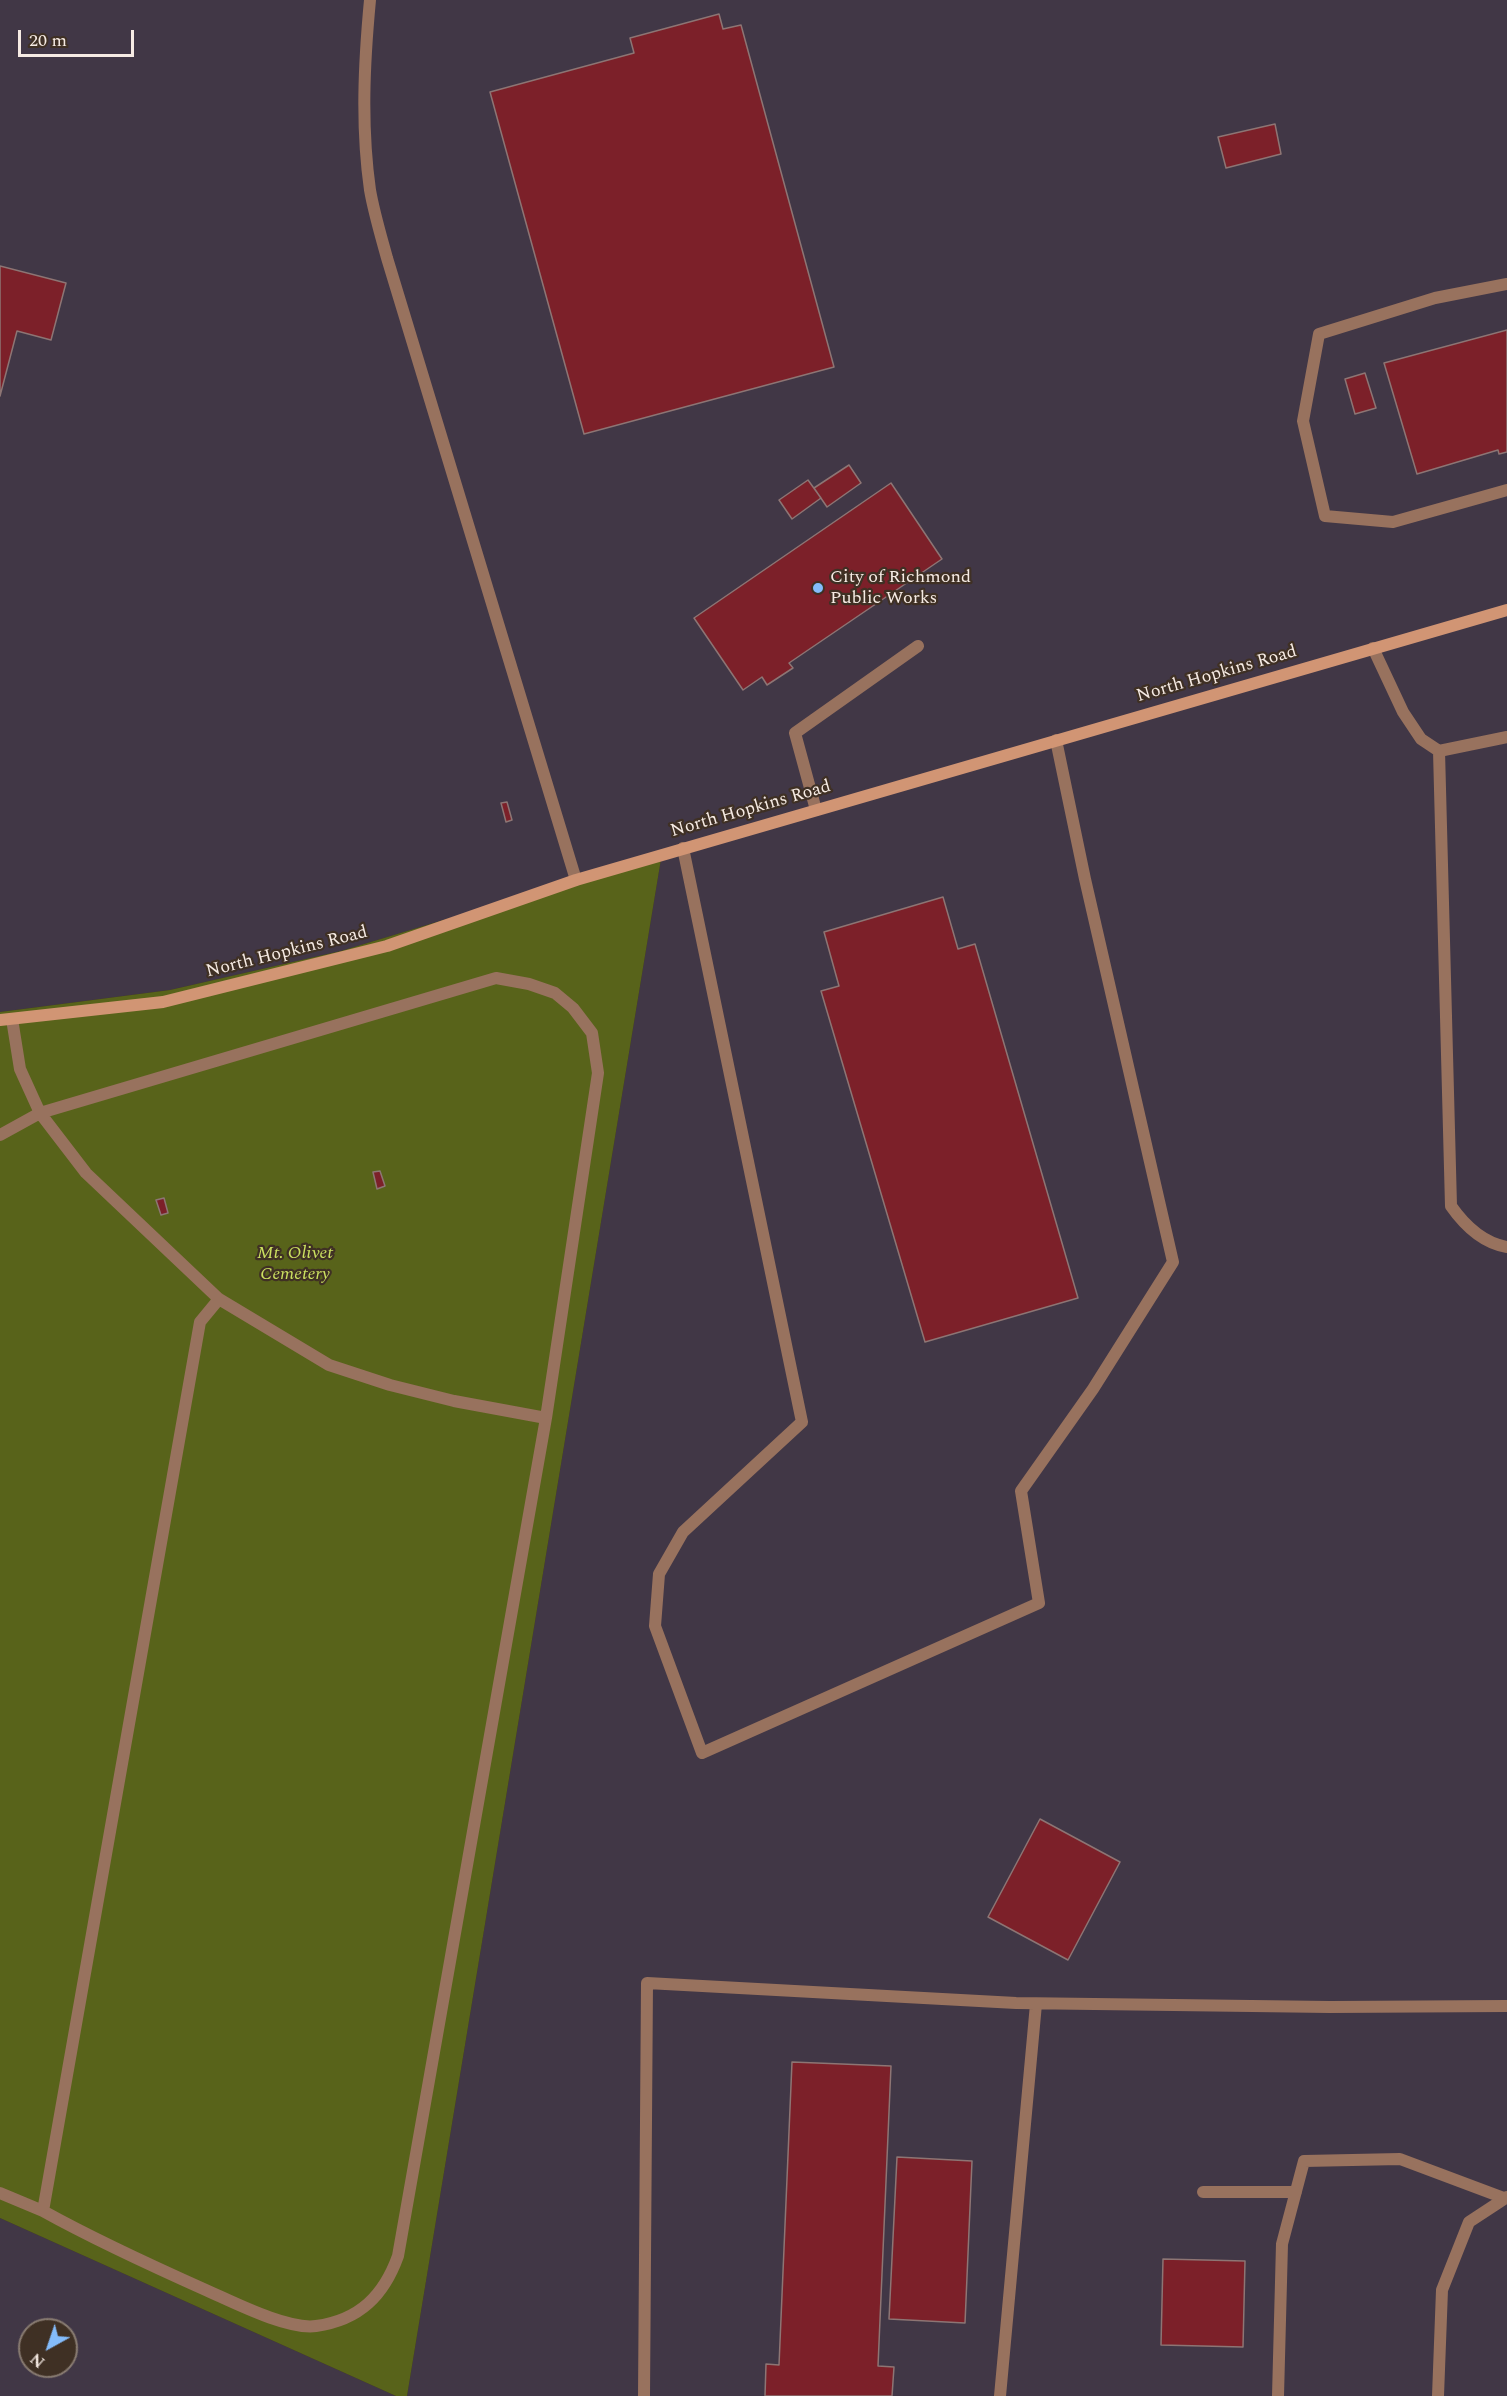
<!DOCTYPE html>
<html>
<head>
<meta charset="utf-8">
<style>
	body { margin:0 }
	#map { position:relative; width:1507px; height:2396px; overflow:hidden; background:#3f3024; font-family:Spectral,serif }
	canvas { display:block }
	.north { position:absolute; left:18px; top:2318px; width:60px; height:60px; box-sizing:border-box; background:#3f3024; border:2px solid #887b71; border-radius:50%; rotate:220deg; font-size:16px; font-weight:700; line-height:24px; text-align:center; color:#f6ebe4 }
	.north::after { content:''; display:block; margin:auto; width:21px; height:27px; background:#84bcfb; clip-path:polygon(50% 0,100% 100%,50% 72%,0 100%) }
	.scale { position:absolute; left:18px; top:30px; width:116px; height:27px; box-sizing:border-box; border:3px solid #f6ebe4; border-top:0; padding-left:8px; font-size:18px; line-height:21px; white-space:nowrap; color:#f6ebe4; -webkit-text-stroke:4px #3f3024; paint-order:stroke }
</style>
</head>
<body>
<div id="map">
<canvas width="1507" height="2396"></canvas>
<div class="north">N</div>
<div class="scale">20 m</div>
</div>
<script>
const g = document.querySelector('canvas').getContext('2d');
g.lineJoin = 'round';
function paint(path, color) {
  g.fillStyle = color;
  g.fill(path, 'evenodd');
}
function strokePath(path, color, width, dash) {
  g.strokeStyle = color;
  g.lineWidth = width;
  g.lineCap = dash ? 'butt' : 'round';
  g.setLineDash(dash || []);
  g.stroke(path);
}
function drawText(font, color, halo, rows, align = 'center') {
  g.font = font + ' Spectral,serif';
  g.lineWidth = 4.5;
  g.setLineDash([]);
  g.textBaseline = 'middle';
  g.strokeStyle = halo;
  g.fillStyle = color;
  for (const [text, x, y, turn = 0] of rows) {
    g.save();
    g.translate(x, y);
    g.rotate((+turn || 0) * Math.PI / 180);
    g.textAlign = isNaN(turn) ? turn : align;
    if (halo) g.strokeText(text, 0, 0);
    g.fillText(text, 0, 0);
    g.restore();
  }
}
paint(new Path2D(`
	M0,0H1507V2396H407L661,859L576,880L341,951L170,990L0,1012Z
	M0,2218L396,2396H0ZM30,2330H66V2366H30Z`), '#413746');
paint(new Path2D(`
	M661,859L407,2396H396L0,2218V1012L170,990L341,951L576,880Z`), '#58631a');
const building = new Path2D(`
	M719,14L723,29L741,25L834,367L584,434L490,92L634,53L630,38Z
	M1275,124L1281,154L1226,168L1218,137Z
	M0,266L66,283L51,340L17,331L0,396Z
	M1507,330V452L1499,454L1498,450L1417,474L1384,363Z
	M1365,373L1376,408L1355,414L1345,379Z
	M849,465L861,483L827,507L814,488Z
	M808,480L821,498L792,519L779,500Z
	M891,483L942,559L789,663L793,668L767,685L762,677L743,690L694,618Z
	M507,802L512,820L506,822L501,803Z
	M943,897L958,949L975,944L1078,1298L925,1342L821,991L839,986L824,932Z
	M380,1171L385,1186L377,1189L373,1172Z
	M164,1198L168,1213L161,1215L156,1200Z
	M1040,1819L1120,1862L1068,1960L988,1917Z
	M792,2062L891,2066L878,2366L894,2367L892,2396H765L766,2364L779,2365Z
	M897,2157L972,2161L965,2323L889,2319Z
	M1163,2259L1245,2261L1243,2347L1161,2345Z`);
paint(building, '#7c2029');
strokePath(building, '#8d7574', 1.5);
strokePath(new Path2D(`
	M370,0C364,64 361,126 370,190C374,213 381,236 387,258L576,880
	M1507,284L1435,298L1319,334L1303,421L1325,516L1393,522L1507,490
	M1373,648L1403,712L1421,739L1439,751L1507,737
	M1439,751L1451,1206C1465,1226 1483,1243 1507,1247
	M816,810L795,733L918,646
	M683,848L802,1422L683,1532L659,1574L655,1626L702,1753L1039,1603L1021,1491L1093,1389L1173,1262L1085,879L1056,740
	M12,1019L20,1069L40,1113L86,1173L219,1299L329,1365L390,1385L454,1401L546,1418
	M0,1135L40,1113L496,978L529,984L555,993L573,1008L592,1033L598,1073L546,1418L398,2256C384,2295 360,2320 316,2326C288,2330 235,2303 208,2291C152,2266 97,2241 43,2211L200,1322L219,1299
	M1203,2192H1296
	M0,2193L43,2211
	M644,2396L647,1983L1016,2003L1330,2007L1507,2006
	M1000,2396L1036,2004
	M1278,2396L1282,2244L1304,2161L1400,2159L1504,2198
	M1438,2396L1442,2290L1469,2222L1507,2197`), '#98725e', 12);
strokePath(new Path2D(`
	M0,1020L163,1002L387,946L576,880L1507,610`), '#d19574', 12);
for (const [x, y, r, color] of [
	[818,588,6,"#84bcfb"]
]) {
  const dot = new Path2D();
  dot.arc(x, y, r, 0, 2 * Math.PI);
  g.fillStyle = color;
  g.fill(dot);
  strokePath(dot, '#3f3024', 2);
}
drawText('18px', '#f6ebe4', '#3f3024', [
	["City of Richmond",830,578],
	["Public Works",830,599]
], 'left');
drawText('18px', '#f6ebe4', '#3f3024', [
	["North Hopkins Road",1217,675,-16],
	["North Hopkins Road",751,810,-16],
	["North Hopkins Road",287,953,-14]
]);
drawText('italic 18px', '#cce160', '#3f3024', [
	["Mt. Olivet",295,1254],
	["Cemetery",295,1275]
]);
</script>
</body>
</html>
